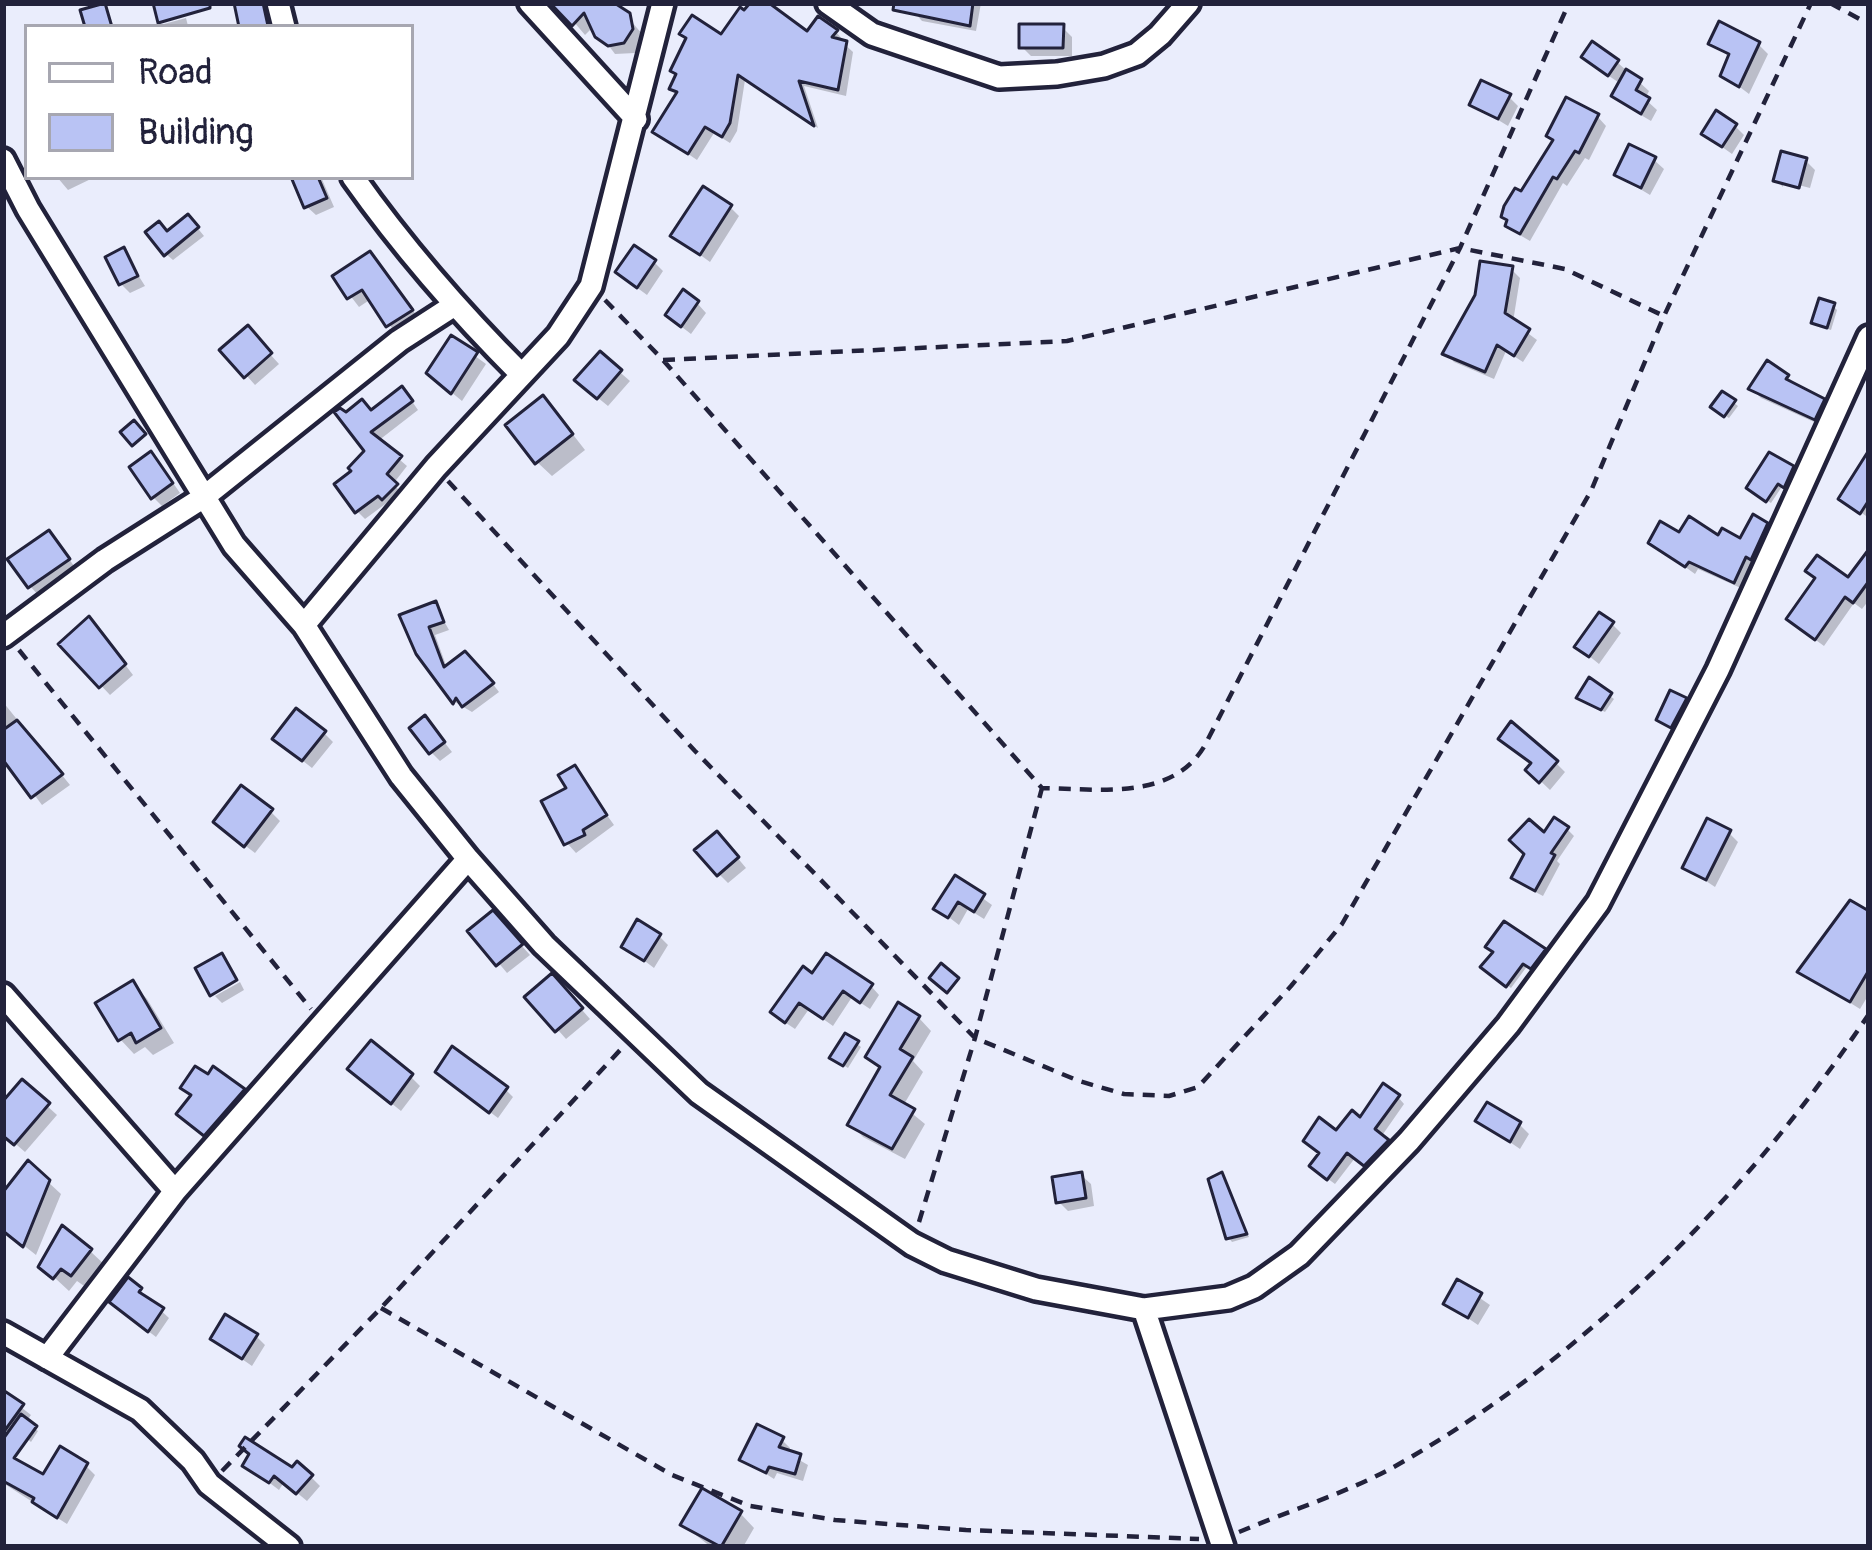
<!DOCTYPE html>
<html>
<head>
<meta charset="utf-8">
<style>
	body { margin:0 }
	#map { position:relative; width:1872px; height:1550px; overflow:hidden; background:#eaedfc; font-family:Pangolin,sans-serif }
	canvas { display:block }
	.frame { position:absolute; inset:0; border:6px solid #22223b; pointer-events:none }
	.legend { position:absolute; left:24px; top:24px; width:390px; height:156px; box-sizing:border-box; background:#fff; border:3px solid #a7a7b1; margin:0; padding:15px 21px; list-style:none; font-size:36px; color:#22223b }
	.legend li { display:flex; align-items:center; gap:24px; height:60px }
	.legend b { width:60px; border:3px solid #a7a7b1 }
</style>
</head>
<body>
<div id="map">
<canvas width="1872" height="1550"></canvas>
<div class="frame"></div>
<ul class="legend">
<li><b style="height:15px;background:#fff"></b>Road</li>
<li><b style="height:33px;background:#b9c3f4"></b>Building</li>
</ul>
</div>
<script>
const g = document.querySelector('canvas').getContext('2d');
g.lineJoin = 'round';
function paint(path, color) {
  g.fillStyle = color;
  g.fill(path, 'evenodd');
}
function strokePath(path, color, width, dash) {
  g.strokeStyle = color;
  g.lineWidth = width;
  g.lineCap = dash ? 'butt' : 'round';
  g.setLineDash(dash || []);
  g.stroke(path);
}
paint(new Path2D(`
	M237,3H276L274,27H242Z
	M558,3H623L619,7L643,35V41L635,53L615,54L594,26L585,35Z
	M754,3H768L808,35L836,32L843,40L842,42L853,52L846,96L804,86L818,128L745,80L737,131L730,143L714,133L697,160L656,132L679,95L673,88Z
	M918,3H981L976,31L922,21L915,13Z
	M186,18L188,26L164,24Z
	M1062,27L1072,37V56H1031L1022,47Z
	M1711,43L1758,44L1768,54L1749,94L1724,75L1731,58Z
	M1617,62L1649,91L1645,99L1657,110L1651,121L1624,105L1614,96L1621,84L1594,66Z
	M1509,97L1518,106L1508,126L1472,104Z
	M1597,116L1606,126L1589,160L1585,158L1567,186L1563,183L1530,241L1518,234L1508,225L1522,195Z
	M1735,126L1744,135L1732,154L1704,134Z
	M1654,160L1664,169L1650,195L1617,175Z
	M1806,161L1815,170L1810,188L1783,181V187L1776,180Z
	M57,177H95L68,190Z
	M294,177H321L334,207L316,215L306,206Z
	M730,207L739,216L710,262L674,236Z
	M195,225L204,236L173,260L166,254Z
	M123,251L145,286L130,293L121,284Z
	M654,262L663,271L647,295L628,281Z
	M1511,269L1520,278L1513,322L1537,340L1523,362L1506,351L1494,379L1454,362L1446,353Z
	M336,277L399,292L420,320L397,335L371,299L359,307Z
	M697,303L706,313L691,334L678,324Z
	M1833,306L1837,310L1831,330L1818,326L1814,322Z
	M247,329L279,364L255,385L224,350Z
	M452,339L486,364L462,401L439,382Z
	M600,355L630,381L608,406L587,389Z
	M1787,377L1832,411L1825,427L1761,398L1752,389Z
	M409,397L418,410L378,441L407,466L393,484L403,494L392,506L388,502L365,519L357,511L355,472L368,451L346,416L372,413Z
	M1734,403L1738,406L1729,418L1718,411Z
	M557,414L585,450L552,476L537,462Z
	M1869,451V518L1841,499Z
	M160,464L180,493L162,506L153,497Z
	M1792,468L1796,472L1788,489L1783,485L1771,503L1754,492Z
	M1766,525L1775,534L1760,567L1755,563L1743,589L1698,569L1695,574L1652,543L1680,536L1741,542Z
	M58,543L76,569L39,596L30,586Z
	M1869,569V600L1862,609L1854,603L1824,646L1798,627L1849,581Z
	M435,605L449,630L435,635L447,668L486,675L499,692L472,712L455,702L418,652Z
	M1612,624L1621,633L1599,664L1578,647Z
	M98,629L133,675L110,695L62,644Z
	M1610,696L1614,699L1605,712L1583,701Z
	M1685,700L1694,710L1681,735L1659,719Z
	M3,702L70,785L42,805L3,753Z
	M433,728L452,752L440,761L431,752Z
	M324,733L333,742L312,768L285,747Z
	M1556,763L1565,772L1550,790L1529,770Z
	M574,769L614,825L576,853L567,843Z
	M271,812L280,821L255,853L226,831Z
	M1567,829L1574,836L1557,861L1560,864L1543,896L1522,885L1515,878L1527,854L1545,837Z
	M1729,833L1738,842L1715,887L1685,867Z
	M726,844L746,868L728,883L719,874Z
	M956,879L992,905L984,919L968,909L959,925L937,908Z
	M493,914L530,955L507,973L472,931Z
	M1869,915V994L1860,1009L1801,972Z
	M659,936L668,945L654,968L625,946Z
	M1544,951L1547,955L1535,971L1528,965L1511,988L1484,967L1496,952Z
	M813,977L871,986L879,995L870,1009L852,997L833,1026L809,1009L795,1029L783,1021Z
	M240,982L244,990L222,1003L215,996Z
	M133,984L147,999L174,1043L153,1055L145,1047L134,1054L120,1039Z
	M561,986L590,1019L566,1039L529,997Z
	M919,1018L931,1031L913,1061L923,1072L903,1106L925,1124L905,1159L863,1137L851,1124L882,1070L869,1057Z
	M857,1044L861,1047L848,1068L837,1061Z
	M214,1071L251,1099L214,1142L188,1122L193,1097L184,1088L209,1078Z
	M411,1077L420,1086L401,1111L360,1078Z
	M446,1079L506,1090L513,1097L498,1118Z
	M22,1083L57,1115L25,1152L3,1133V1106Z
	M1398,1097L1404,1104L1381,1137L1394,1148L1372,1171L1355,1158L1335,1184L1320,1173L1337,1134Z
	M1479,1121L1519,1124L1529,1134L1520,1149Z
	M1081,1175L1091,1184L1094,1206L1068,1211L1059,1202Z
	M1222,1176L1225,1180L1249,1237L1232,1242L1229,1238Z
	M48,1182L61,1194L36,1255L3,1229V1192Z
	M90,1251L105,1265L87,1288L77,1281L69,1291L42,1266Z
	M129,1281L169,1318L156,1337L119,1309Z
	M1458,1283L1490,1305L1478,1325L1447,1304Z
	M256,1336L265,1345L252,1366L213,1339Z
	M3,1393L31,1415L26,1422L38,1431L31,1442L3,1416Z
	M782,1440L790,1448L787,1453L808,1465L803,1481L777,1473L774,1479L743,1459Z
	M3,1458L44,1478L86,1466L95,1475L67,1524L3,1483Z
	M246,1465L293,1471L311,1477L320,1486L307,1501L284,1482L279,1490Z
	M740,1513L754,1528L743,1547H711L683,1525Z`), '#0003');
const building = new Path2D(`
	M105,3L112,27H85L80,10Z
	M153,3H210V8L158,23Z
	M234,3H263L268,26L239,27Z
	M750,3H769L807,31L818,16L838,30L832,37L847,41L838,90L799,81L814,126L738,75L730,123L722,137L705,127L688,154L652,132L677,92L669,89L676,74L670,71L686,38L679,34L692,15L721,34L740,7L744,10Z
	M894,3H973L970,26L893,10Z
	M551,4H616L630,13L633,29L624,43L608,46L595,37L584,13L572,26Z
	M1719,21L1760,42L1739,87L1720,76L1729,54L1708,44Z
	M1019,24H1064L1063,48H1019Z
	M1592,41L1619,60L1608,76L1581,57Z
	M1626,69L1642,79L1636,90L1650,98L1641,114L1611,96Z
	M1481,80L1511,94L1498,119L1469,105Z
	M1566,97L1599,114L1579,153L1575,151L1557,179L1553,177L1520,234L1505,226L1507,220L1501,217L1504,206L1515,188L1521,191L1553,140L1546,136Z
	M1716,110L1737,124L1722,147L1701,134Z
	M1629,144L1656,157L1641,188L1614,175Z
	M1781,151L1807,158L1799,188L1773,181Z
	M291,177H318L327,198L304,208Z
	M703,186L732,205L700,255L670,236Z
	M188,214L199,227L164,256L145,232L159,221L167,231Z
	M634,245L656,260L637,288L615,272Z
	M124,247L138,276L119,285L105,257Z
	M370,251L413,310L386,327L362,290L347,299L332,276Z
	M1480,261L1513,266L1505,313L1530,329L1514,356L1497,345L1485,372L1442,354L1475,295Z
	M683,289L699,301L681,327L665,315Z
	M1819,298L1835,303L1827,328L1811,323Z
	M248,325L272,353L244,378L219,350Z
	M451,335L478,352L451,394L426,373Z
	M600,351L622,370L597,399L574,380Z
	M1767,360L1789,375L1786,379L1825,399L1815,420L1748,389Z
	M402,386L413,401L371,432L402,456L387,474L398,484L382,500L378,496L355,513L334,484L351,471L348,468L364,451L334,412L340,408L346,412L362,399L371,410Z
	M1722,391L1736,400L1724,417L1710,407Z
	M543,395L573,434L535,464L505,425Z
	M134,420L146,434L132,446L120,432Z
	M1869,450V500L1860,514L1838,499Z
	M151,451L173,483L151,499L129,467Z
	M1769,452L1794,466L1784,488L1778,484L1766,502L1746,488Z
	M1753,514L1768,523L1751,560L1746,557L1734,583L1689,562L1685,567L1648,543L1660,521L1679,532L1689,516L1718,535L1722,528L1740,538Z
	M49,530L70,559L28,588L7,559Z
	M1869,549V581L1853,603L1845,597L1815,640L1786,619L1815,578L1805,571L1817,555L1848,577Z
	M436,601L444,622L429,627L444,667L465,651L494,683L462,707L456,698L453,704L416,654L399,615Z
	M1599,612L1614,622L1589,657L1574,647Z
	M89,616L126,664L99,688L58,644Z
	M1589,677L1612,693L1601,710L1576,698Z
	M1670,690L1687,698L1671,728L1656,720Z
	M296,708L326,731L302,761L272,739Z
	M425,715L445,742L429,754L409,728Z
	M17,720L63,774L31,798L3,760V730Z
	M1511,721L1558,761L1539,783L1525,770L1531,763L1498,739Z
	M575,765L607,815L583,830L585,835L564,845L541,801L566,788L558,775Z
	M241,785L273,809L244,847L213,822Z
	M1554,817L1569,827L1551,853L1555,855L1535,891L1511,878L1524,854L1509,840L1529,819L1544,832Z
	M1707,818L1731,830L1706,880L1682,868Z
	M717,831L739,857L717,876L694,850Z
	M955,875L985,894L974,912L958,902L948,918L933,909Z
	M1850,900L1869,911V970L1850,1002L1797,972Z
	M493,910L523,944L496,966L467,931Z
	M637,919L661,934L644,961L621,947Z
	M1504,921L1546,949L1531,969L1523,964L1506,987L1480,967L1493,952L1485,947Z
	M222,953L237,980L210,996L195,968Z
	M826,953L873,984L860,1003L843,991L823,1019L799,1003L785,1023L770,1012L803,966L812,973Z
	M941,963L959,978L947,993L929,978Z
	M552,973L583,1008L555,1032L524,997Z
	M133,980L161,1028L136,1043L131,1033L118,1041L95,1003Z
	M898,1002L920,1016L900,1049L913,1057L890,1095L915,1109L892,1149L847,1125L880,1067L865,1057Z
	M845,1033L859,1041L843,1066L829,1058Z
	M371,1040L413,1074L391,1104L347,1069Z
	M452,1046L508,1087L489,1113L435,1072Z
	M195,1066L208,1074L213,1066L245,1089L204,1136L176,1114L191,1095L180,1088Z
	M22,1079L50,1103L14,1145L3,1136V1101Z
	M1383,1083L1400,1095L1375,1129L1389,1140L1364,1166L1347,1153L1327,1180L1309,1166L1319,1153L1303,1141L1319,1117L1336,1130L1352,1110L1360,1117Z
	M1487,1102L1521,1122L1510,1142L1475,1121Z
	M28,1160L50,1180L23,1247L3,1231V1192Z
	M1082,1172L1086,1198L1056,1203L1052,1177Z
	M1222,1172L1247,1234L1226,1239L1208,1179Z
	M62,1225L92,1249L71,1276L61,1269L53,1279L38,1267Z
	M128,1277L142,1288L139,1292L164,1308L148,1332L109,1302Z
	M1457,1279L1482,1293L1468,1318L1443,1304Z
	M225,1314L258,1334L242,1359L210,1339Z
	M3,1390L24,1404L3,1433Z
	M21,1414L37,1426L14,1458L43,1474L60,1446L88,1463L57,1518L32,1502L34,1498L3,1481V1439Z
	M757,1424L784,1437L779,1447L801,1454L795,1474L769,1467L766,1473L739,1460Z
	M245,1437L292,1467L297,1461L313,1475L296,1494L274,1476L269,1483L242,1466L249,1454L239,1446Z
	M702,1488L742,1511L721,1547L680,1525Z`);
paint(building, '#b9c3f4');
strokePath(building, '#22223b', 3);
const minor = new Path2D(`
	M278,3L284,27
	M530,3L636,119
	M828,3L872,34L999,77L1057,74L1104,66L1137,54L1160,35L1188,3
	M3,160L28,209L234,545L304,625L401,776L468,859L544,945L699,1093L912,1244L946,1261L1036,1289L1144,1309L1228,1298L1254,1287L1299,1255L1409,1141L1508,1025L1598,903L1718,670L1869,337
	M353,177C404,249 459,312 521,374
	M304,625L436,467L558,336L591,286L663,3
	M3,636L105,560L204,497L399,341L453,306
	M3,995L175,1191
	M1144,1309L1223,1547
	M3,1333L140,1410L193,1461L209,1484L289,1547
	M47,1358L175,1191L468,859`);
strokePath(minor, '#22223b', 30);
strokePath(new Path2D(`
	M1830,3L1869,24
	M605,300L663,360L1042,788C1099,789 1173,801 1205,745L1460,248L1569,3
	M663,360L1067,341L1460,248L1565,269L1664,316
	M448,481L695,751L975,1038L1079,1081L1124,1094L1169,1096L1198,1087L1291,986L1342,924L1591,491L1664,316L1811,3
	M19,650L311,1009
	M919,1222L975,1038L1042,788
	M381,1308L672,1475L750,1506L835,1520L966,1530L1199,1539
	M222,1471L381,1308L622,1048
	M1239,1532C1291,1510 1350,1492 1399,1464C1588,1356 1748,1194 1869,1014`), '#22223b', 4.5, [12, 9]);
strokePath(minor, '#fff', 21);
</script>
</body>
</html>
